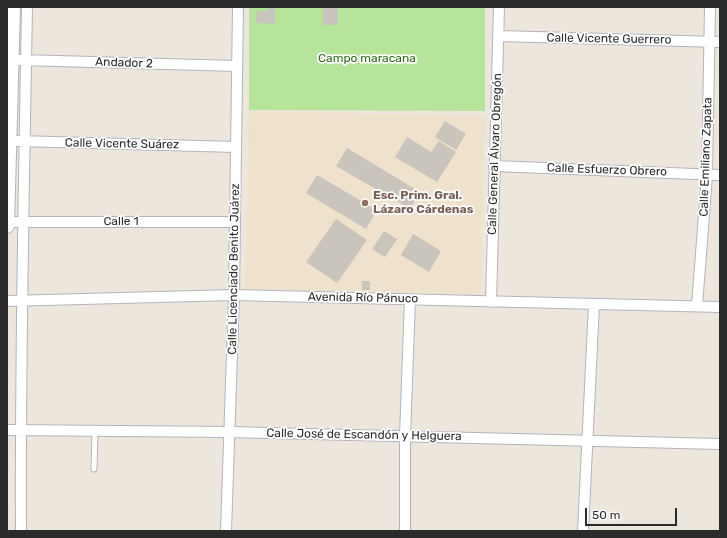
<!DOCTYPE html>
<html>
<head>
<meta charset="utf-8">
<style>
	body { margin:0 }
	#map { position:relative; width:727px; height:538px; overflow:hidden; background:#ede6dd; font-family:Rubik,sans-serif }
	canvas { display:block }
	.frame { position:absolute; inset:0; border:8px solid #2b2b2b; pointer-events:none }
	.scale { position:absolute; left:585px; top:508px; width:92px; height:18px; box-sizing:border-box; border:2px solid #2b2b2b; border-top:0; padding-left:5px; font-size:12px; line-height:14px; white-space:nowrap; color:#2b2b2b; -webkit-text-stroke:3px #fff; paint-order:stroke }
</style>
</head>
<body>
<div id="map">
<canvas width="727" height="538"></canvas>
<div class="frame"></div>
<div class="scale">50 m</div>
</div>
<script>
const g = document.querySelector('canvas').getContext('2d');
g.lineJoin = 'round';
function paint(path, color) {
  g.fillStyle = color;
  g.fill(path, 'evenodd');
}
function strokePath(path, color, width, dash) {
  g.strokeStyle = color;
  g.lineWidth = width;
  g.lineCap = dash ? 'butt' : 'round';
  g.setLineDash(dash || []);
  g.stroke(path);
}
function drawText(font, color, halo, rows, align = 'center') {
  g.font = font + ' Rubik,sans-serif';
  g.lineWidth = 3.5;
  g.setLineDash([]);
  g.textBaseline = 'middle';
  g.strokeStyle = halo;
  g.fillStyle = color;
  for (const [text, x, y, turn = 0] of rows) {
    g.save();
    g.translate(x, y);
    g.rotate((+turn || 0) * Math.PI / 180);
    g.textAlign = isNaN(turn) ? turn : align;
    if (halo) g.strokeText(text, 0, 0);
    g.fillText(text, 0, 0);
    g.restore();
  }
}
paint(new Path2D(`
	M249,111L485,116L481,294L245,289Z`), '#efe2cd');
paint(new Path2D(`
	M249,7H485V111L249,110Z`), '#b6e49a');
paint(new Path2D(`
	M268,7H275V24L256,23L257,11H268Z
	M323,7H338V25H323Z
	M445,121L466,134L456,150L435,137Z
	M407,137L431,152L439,141L456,152L437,182L395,157Z
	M347,148L420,192L410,209L336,166Z
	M317,175L377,210L366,229L306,193Z
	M336,219L367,240L337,283L306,262Z
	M384,231L397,239L385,257L372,249Z
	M413,234L441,251L429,272L401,255Z
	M362,281H370V290H362Z`), '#c9c4bc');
const service = new Path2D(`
	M94,469L95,431`);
const minor = new Path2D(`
	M498,36L720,42
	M20,60L237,66
	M18,141L236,147
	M494,166L720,175
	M7,222H235
	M7,301L234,295L720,307
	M491,302L499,7
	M697,306L707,175L710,7
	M7,430L229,432L720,444
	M21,531C20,356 24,182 27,7
	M226,531L234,295L238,7
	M405,531V436L410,300
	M583,531L594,304`);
const secondary = new Path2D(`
	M7,226L13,7`);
strokePath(service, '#b1b4bf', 7);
strokePath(minor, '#b1b4bf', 12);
strokePath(secondary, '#b1b4bf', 16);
strokePath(service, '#fff', 5);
strokePath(minor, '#fff', 10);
strokePath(secondary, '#fff', 14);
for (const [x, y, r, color] of [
	[365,203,4,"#8d6e63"]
]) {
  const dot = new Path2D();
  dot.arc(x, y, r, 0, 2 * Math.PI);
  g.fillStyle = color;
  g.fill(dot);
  strokePath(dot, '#fff', 1.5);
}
drawText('12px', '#2b2b2b', '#fff', [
	["Calle Vicente Guerrero",609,39,1],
	["Andador 2",124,63,2],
	["Calle Vicente Suárez",122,144,1],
	["Calle General Álvaro Obregón",495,154,-88],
	["Calle Emiliano Zapata",706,157,-88],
	["Calle Esfuerzo Obrero",607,170,2],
	["Calle 1",121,222],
	["Calle Licenciado Benito Juárez",234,269,-89],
	["Avenida Río Pánuco",363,298,1],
	["Calle José de Escandón y Helguera",364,435,1]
]);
drawText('12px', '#2d6a1a', '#fff', [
	["Campo maracana",367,59]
]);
drawText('bold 12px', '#785e54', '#fff', [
	["Esc. Prim. Gral.",373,196],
	["Lázaro Cárdenas",373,210]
], 'left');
</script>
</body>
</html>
